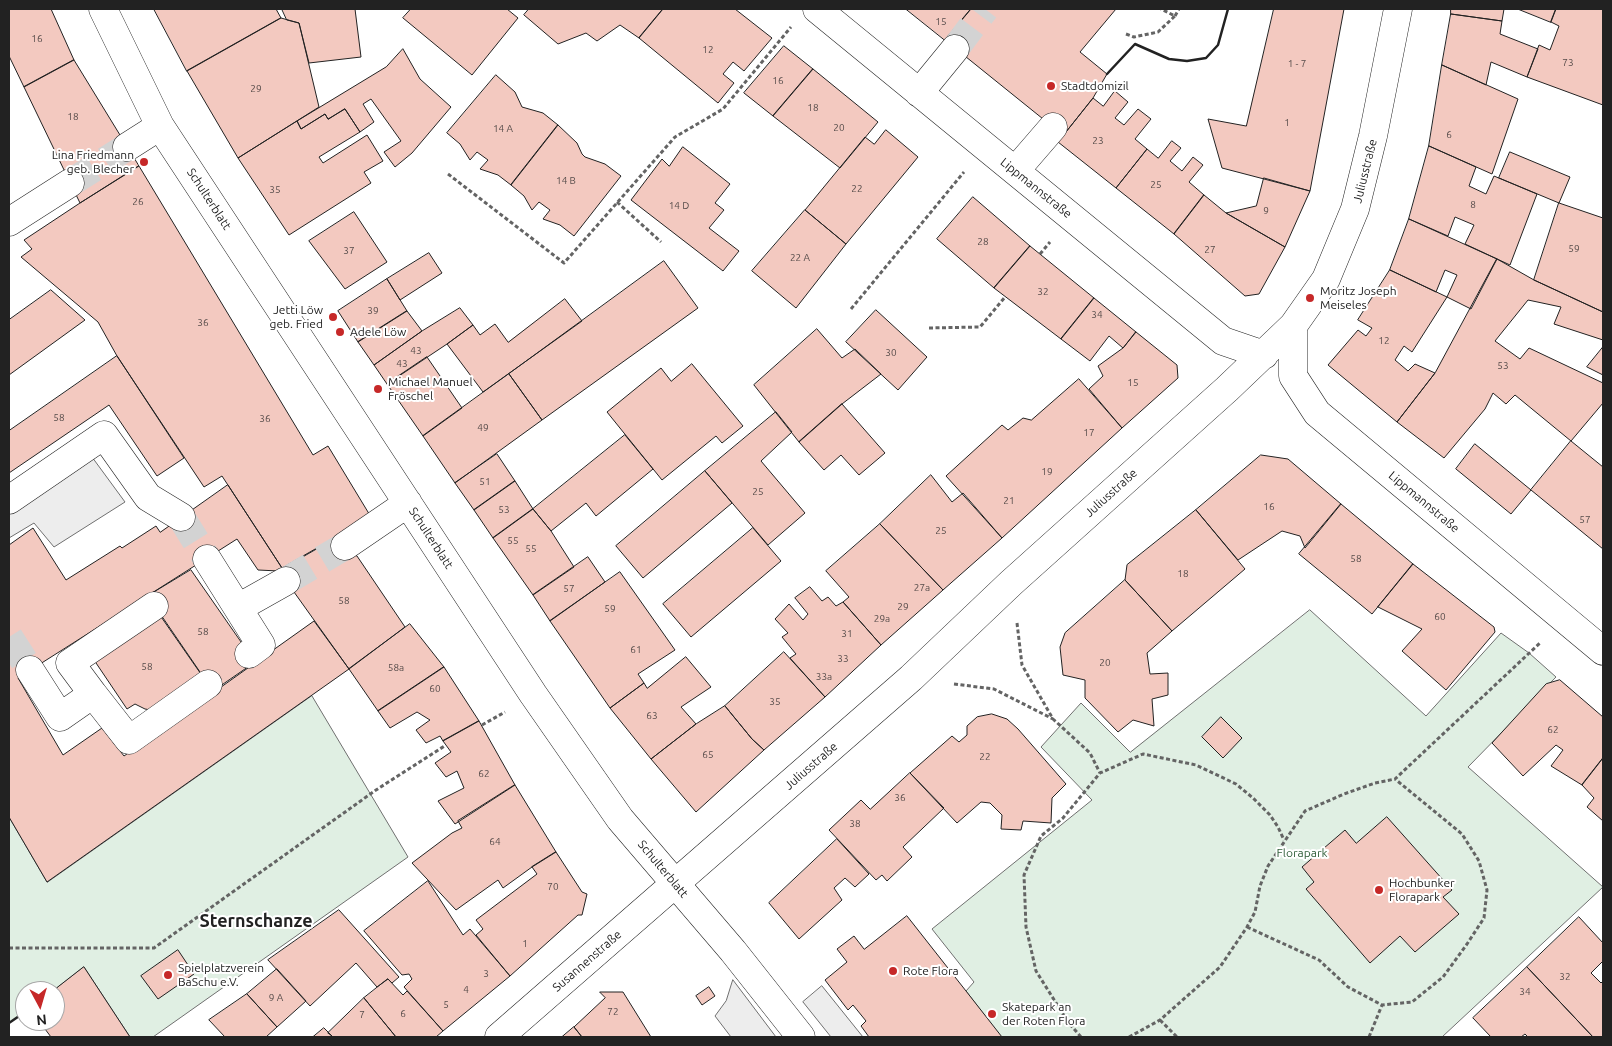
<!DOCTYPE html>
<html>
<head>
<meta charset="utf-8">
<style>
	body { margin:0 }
	#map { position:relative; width:1612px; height:1046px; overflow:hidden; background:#fff; font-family:Ubuntu,sans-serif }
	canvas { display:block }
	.frame { position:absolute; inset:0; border:10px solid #222; pointer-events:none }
	.north { position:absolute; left:15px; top:981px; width:50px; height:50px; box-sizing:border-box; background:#fff; border:1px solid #a7a7a7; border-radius:50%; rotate:174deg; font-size:14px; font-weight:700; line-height:20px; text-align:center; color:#222 }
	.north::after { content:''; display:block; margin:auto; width:18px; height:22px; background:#c62828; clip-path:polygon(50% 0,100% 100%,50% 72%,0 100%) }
</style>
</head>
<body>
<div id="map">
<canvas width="1612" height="1046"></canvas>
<div class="frame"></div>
<div class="north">N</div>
</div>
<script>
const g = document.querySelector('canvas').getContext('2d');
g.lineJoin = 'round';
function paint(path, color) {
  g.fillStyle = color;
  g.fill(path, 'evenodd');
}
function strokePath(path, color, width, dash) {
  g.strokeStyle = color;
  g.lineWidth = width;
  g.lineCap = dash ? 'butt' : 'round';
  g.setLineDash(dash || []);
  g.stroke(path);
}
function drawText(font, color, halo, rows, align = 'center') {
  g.font = font + ' Ubuntu,sans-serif';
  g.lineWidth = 4;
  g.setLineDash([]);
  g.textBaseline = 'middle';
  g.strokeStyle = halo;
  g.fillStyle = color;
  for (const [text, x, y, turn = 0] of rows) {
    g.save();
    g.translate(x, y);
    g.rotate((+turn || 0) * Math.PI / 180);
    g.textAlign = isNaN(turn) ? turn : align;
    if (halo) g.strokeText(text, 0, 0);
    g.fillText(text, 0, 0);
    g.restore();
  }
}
const green = new Path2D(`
	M1310,610L1426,716L1501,633L1529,653L1556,677L1468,767L1603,887L1442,1037H1001L966,991L974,982L932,929L1092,800L1041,747L1081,703L1130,752Z
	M312,696L408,857L153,1037H130L84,967L53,991H25V1012L9,1023V817L47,882Z`);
paint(green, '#e0efe3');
strokePath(green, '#6f6f6f', 1);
const parking = new Path2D(`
	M92,457L125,502L54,547L34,523L9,538V514Z
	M733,980L776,1037H731L715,1016L726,1001Z
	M822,986L863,1037H831L803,1002Z`);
paint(parking, '#ededed');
strokePath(parking, '#6f6f6f', 1);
const building = new Path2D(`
	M9,9H51L74,60L24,87L9,56Z
	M154,9H276L281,18L187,71Z
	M282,9H355L361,57L309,63L299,23L287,20Z
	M411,9H507L518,18L472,75L403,18Z
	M529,9H663L639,38L620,25L597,41L586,33L558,44L524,15Z
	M663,9H735L772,38L744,71L733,62L723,74L734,83L718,103L639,38Z
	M906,9H971L945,40Z
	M971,9H1116L1080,52L1107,74L1093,98L1058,142L1053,127L945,40Z
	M1274,9H1344L1310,191L1222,168L1208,119L1246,126Z
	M1451,9H1504L1502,21L1451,14Z
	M1518,9H1556L1551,22Z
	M1556,9H1603V105L1527,77L1539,45L1550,50L1559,26L1551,22Z
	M1451,14L1502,21L1500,34L1538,49L1527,77L1491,62L1486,85L1442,65Z
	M281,18L299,23L319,107L238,158L187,71Z
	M784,46L813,69L773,116L744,93Z
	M403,49L420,79L451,107L412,153L395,167L384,152L401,141L371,99L363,104L374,122L360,132L345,109L328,119L325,114L301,129L297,121L386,67Z
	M74,60L139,166L80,203L24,87Z
	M1442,65L1518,99L1492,174L1429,146Z
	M813,69L878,122L840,168L773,116Z
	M496,75L515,92L522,107L543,113L558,125L511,185L498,175L480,169L488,160L477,152L470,160L460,144L447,133Z
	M1115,91L1128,102L1115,118L1124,125L1138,109L1151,119L1135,139L1147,149L1116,188L1058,142L1093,98L1103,106Z
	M345,109L360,132L319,157L323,163L367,135L383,161L364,172L371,183L289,235L238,158L297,121L301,129L325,114L328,119Z
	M558,125L577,143L582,154L585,157L605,164L621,176L574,236L560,225L543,219L550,210L539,202L532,210L524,196L511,185Z
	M886,130L918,157L846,244L805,210L865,137L874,144Z
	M1172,141L1181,148L1170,161L1182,171L1193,157L1203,165L1189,182L1204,195L1174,234L1116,188L1147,149L1158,158Z
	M1429,146L1476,167L1469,186L1486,194L1494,176L1537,194L1510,265L1465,244L1474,225L1455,217L1448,236L1409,219Z
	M683,147L730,184L715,203L724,210L709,228L739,251L723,271L631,200L662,159L669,166Z
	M1510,152L1570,177L1559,203L1499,178Z
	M139,166L313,455L328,446L371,517L282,568L222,476L204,487L117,356L98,322L21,257L32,249L24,240L80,203Z
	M1264,178L1310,191L1285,247L1226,213L1256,206Z
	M1204,195L1226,213L1285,247L1259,294L1245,296L1174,234Z
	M973,197L1030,246L994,288L937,239Z
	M1559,203L1603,218V312L1534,280Z
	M805,210L846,244L796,308L752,271Z
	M354,212L387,262L345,289L309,241Z
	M1409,219L1497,259L1471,309L1447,297L1457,275L1445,270L1436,292L1390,270Z
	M1030,246L1094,298L1061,339L994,288Z
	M429,253L442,273L400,300L387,279Z
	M1497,259L1534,280L1603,312V340L1554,324L1561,307L1528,300L1495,341L1520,359L1529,348L1603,383V403L1571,441L1515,395L1506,404L1493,393L1485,409L1444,458L1397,422L1435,373Z
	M664,261L698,308L542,420L509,374Z
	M1390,270L1447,297L1412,352L1404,346L1395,360L1408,371L1415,364L1435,373L1397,422L1328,365L1358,330L1366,336L1372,328L1358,320Z
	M387,279L407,311L358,342L338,311Z
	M51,290L85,320L9,375V320Z
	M1094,298L1136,332L1123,348L1109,336L1090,361L1061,339Z
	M565,299L582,321L483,392L447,344L473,325L480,335L495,324L508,342Z
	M460,308L473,325L447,344L387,384L374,365L422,331Z
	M876,310L927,357L898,390L846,342Z
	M407,311L422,331L374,365L358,342Z
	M817,329L842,358L855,349L881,374L842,404L799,442L754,385Z
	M1136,332L1177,365L1178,378L1122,428L1089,389L1103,376L1098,366L1123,348Z
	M1603,347V375L1587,367Z
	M117,356L184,458L157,476L109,405L9,473V431Z
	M427,357L462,408L423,436L387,384Z
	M692,364L743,426L722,443L716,436L662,480L607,412L661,368L671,381Z
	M509,374L542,420L455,483L423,436Z
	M1079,379L1122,428L1002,538L946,476L1002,425L1008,430L1023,418L1031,420Z
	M842,404L885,453L859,475L841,455L824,470L799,442Z
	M776,412L792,432L761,461L805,513L768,545L705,471Z
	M625,435L653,469L596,516L586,503L551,531L533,509Z
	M1571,441L1603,467V549L1531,490Z
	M1475,444L1531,490L1511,514L1456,469Z
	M497,454L515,481L474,510L455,483Z
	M1261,455L1288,459L1341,504L1305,548L1300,536L1282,531L1238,560L1196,510Z
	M705,471L732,503L643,578L616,546Z
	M931,475L952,502L963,493L1002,538L943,590L880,524Z
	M515,481L533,509L493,538L474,510Z
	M228,485L282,568L279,571L258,570L237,539L18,678L63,755L102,728L124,756L314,621L349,669L47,882L9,817V545L33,528L66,580L120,546L122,548L156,526L160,532Z
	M1341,504L1413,564L1372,614L1299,554Z
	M533,509L551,531L574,567L533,595L493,538Z
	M1196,510L1245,569L1172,631L1125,580L1127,565Z
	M880,524L943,590L881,645L843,602L849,597L826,571Z
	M753,528L781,561L691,637L663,604Z
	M340,536L350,553L357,556L405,627L349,669L279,571Z
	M588,557L605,582L550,621L533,595Z
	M1413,564L1494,627L1495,632L1446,690L1402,651L1422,629L1378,607Z
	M191,570L255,662L213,691L148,596Z
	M620,572L675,650L638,674L644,683L610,708L550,621Z
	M1125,580L1172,631L1147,653L1150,674L1168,673V695L1152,699L1154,726L1133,720L1118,732L1085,698V680L1063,675L1060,647L1065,633Z
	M810,587L822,601L828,597L836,606L843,602L881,645L825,697L790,658L796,654L782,637L788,633L775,619L789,604L803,620L808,614L795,598Z
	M157,611L203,677L151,710L145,709L135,704L127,709L92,657Z
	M410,624L444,667L378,711L349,669Z
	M784,652L825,697L764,750L752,739L725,706Z
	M686,657L711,687L681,707L696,724L651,759L610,708L644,683L647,688Z
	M444,667L479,721L443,741L440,736L426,743L416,730L430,720L417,712L390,728L378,711Z
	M1560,680L1603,717V758L1582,785L1551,766L1563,750L1556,745L1523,776L1492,743L1546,684Z
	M725,706L752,739L764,750L696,812L651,759L696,724Z
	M992,714L1007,719L1018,729L1066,784L1052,798L1051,823L1023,821L1021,830L1001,829L1002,815L990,803L981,802L957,823L910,773L952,736L959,742L967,735V726L977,717Z
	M1221,717L1242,738L1223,758L1202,737Z
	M479,721L515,785L455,824L438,801L464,788L457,771L446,777L435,763L451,752L443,741Z
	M1603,758V821L1587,807L1594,798L1582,785Z
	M910,773L944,808L903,847L912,857L887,881L882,875L876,880L829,830L861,800L870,809Z
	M515,785L556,852L532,867L503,888L498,880L456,910L412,863L452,833L462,828L458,821Z
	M1387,817L1452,890L1443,897L1459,914L1415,952L1400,936L1370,963L1306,889L1314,882L1302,867L1345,830L1356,843Z
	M837,839L869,874L855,887L845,878L834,888L842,900L799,939L769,903Z
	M556,852L582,892L587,894L582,915H578L510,976L476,935L483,929L476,920L537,874L532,867Z
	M428,881L463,935L470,929L510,976L443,1031L404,987L412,979L409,974L402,975L364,931Z
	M339,910L399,977L392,983L388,979L377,987L356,963L310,1006L268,960Z
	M907,916L966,991L1002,1037H869L861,1026L866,1021L853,1005L848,1010L825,980L847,962L837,949L854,936L864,949Z
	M1579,917L1603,943V961L1591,973L1601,983L1603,981V1037H1593L1527,967Z
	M178,950L194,974L158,999L141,976Z
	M84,967L130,1037H51L39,1021H55V991H53Z
	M1527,967L1593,1037H1528L1525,1034L1521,1037H1491L1473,1018Z
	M277,969L306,1001L277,1027L247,994Z
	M388,979L403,995L407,991L443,1031L436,1037H396L364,998Z
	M709,987L715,996L702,1005L696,996Z
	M600,992H623L651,1037H582L574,1027L605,998Z
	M247,994L277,1027L266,1037H225L209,1020Z
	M364,998L396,1037H333L328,1033Z
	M574,1027L582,1037H562Z
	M324,1028L333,1037H313Z`);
paint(building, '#f3c9c0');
strokePath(building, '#222', 1);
strokePath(new Path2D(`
	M955,49L985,9
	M70,183L127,147
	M181,517L207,559
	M286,581L345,546
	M9,637L30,670`), '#d3d3d3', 28, [28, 14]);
const minor = new Path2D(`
	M103,9L160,126L533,694L620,819L733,951L801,1037
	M817,9L1223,341L1264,355
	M919,93L955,49
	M127,147L160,126
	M1015,171L1053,127
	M9,222L70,183
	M1293,326V376L1317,413L1603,651
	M9,500L104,435L148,497L181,517
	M345,546L408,503
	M207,559L261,645L249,654
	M238,608L286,581
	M30,670L60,717L93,694L129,740L208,684
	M93,694L70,663L154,606
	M499,1037L911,678L1011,583L1227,389L1293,326L1326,279L1355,209L1373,136L1398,9`);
strokePath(minor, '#222', 29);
strokePath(new Path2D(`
	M1175,16L1179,9
	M1126,34L1134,37L1158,32L1175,16L1161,9
	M448,174L564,263L675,137L723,109L791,27
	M617,202L661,242
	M1040,254L1050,242
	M851,309L964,172
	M929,328L980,327L1005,297
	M1017,623L1022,665L1053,719L1090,753L1100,773
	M954,684L994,689L1053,719
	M482,725L505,712
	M1247,927L1319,960L1348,987L1382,1005L1412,1002L1443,977L1467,944L1484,918L1487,890L1479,861L1462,834L1395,779
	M9,948H154L376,790L446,745
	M1160,1020L1177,1037
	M1081,1037L1068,1022L1036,971L1026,927L1024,875L1041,836L1063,818L1100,773L1143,754L1196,765L1236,784L1253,798L1270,815L1278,827L1284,840
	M1129,1037L1160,1020L1220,967L1247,927L1255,912L1260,886L1268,866L1305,811L1344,794L1375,783L1395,779L1541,642
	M1369,1037L1382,1005`), '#646464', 3, [4, 2.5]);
strokePath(minor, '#fff', 28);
strokePath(new Path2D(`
	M1107,74L1135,44L1169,59L1187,61L1206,58L1218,45L1228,9
	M9,1023L25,1012`), '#222', 2.5);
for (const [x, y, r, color] of [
	[1051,86,5,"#c62828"],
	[144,162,5,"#c62828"],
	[1310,298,5,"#c62828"],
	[333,317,5,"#c62828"],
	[340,332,5,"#c62828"],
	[378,389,5,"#c62828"],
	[1379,890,5,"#c62828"],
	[893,971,5,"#c62828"],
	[168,975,5,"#c62828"],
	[992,1014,5,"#c62828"]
]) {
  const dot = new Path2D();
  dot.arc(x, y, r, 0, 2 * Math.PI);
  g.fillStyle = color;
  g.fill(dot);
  strokePath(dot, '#fff', 2);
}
drawText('10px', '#564c4a', null, [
	["15",941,22],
	["16",37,39],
	["12",708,50],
	["73",1568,63],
	["1 - 7",1297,64],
	["16",778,81],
	["29",256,89],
	["18",813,108],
	["18",73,117],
	["1",1287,123],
	["20",839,128],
	["14 A",503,129],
	["6",1449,135],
	["23",1098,141],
	["14 B",566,181],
	["25",1156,185],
	["22",857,189],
	["35",275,190],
	["26",138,202],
	["8",1473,205],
	["14 D",679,206],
	["9",1266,211],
	["28",983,242],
	["59",1574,249],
	["27",1210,250],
	["37",349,251],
	["22 A",800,258],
	["32",1043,292],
	["39",373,311],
	["34",1097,315],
	["36",203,323],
	["12",1384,341],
	["43",416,351],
	["30",891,353],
	["43",402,364],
	["53",1503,366],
	["15",1133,383],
	["58",59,418],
	["36",265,419],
	["49",483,428],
	["17",1089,433],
	["19",1047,472],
	["51",485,482],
	["25",758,492],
	["21",1009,501],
	["16",1269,507],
	["53",504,510],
	["57",1585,520],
	["25",941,531],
	["55",513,541],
	["55",531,549],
	["58",1356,559],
	["18",1183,574],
	["27a",922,588],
	["57",569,589],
	["58",344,601],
	["29",903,607],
	["59",610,609],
	["60",1440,617],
	["29a",882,619],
	["58",203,632],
	["31",847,634],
	["61",636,650],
	["33",843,659],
	["20",1105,663],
	["58",147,667],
	["58a",396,668],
	["33a",824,677],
	["60",435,689],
	["35",775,702],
	["63",652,716],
	["62",1553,730],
	["65",708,755],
	["22",985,757],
	["62",484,774],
	["36",900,798],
	["38",855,824],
	["64",495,842],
	["70",553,887],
	["1",525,944],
	["3",486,974],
	["32",1565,977],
	["4",466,990],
	["34",1525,992],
	["9 A",276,998],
	["5",446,1005],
	["72",613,1012],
	["6",403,1014],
	["7",362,1015]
]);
drawText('12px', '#222', '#fff', [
	["Stadtdomizil",1061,86],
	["Lina Friedmann",134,155,"right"],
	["geb. Blecher",134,169,"right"],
	["Moritz Joseph",1320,291],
	["Meiseles",1320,305],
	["Jetti Löw",323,310,"right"],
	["geb. Fried",323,324,"right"],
	["Adele Löw",350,332],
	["Michael Manuel",388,382],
	["Fröschel",388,396],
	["Hochbunker",1389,883],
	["Florapark",1389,897],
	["Spielplatzverein",178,968],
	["BaSchu e.V.",178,982],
	["Rote Flora",903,971],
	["Skatepark an",1002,1007],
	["der Roten Flora",1002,1021]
], 'left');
drawText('12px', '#222', '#fff', [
	["Juliusstraße",1365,171,-76],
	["Lippmannstraße",1036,188,39],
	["Schulterblatt",209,199,57],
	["Juliusstraße",1111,493,-42],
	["Lippmannstraße",1424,502,40],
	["Schulterblatt",431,538,57],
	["Juliusstraße",811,766,-41],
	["Schulterblatt",663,869,50],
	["Susannenstraße",587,961,-41]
]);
drawText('12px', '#2f5e38', '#fff', [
	["Florapark",1302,853]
]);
drawText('bold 18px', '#222', '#fff', [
	["Sternschanze",256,921]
]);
</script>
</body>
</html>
